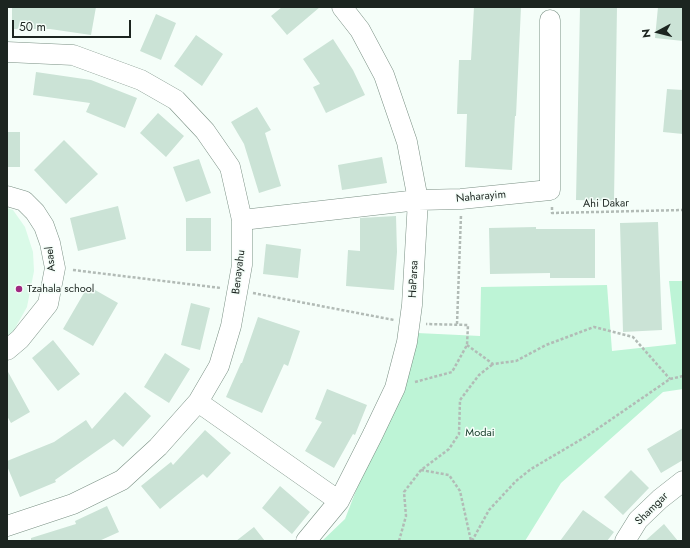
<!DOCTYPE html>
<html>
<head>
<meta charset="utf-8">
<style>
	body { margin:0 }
	#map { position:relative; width:690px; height:548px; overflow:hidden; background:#f5fef9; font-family:Jost,sans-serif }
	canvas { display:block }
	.frame { position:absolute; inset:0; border:8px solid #1c2520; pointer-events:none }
	.north { position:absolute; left:638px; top:12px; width:40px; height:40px; -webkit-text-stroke:3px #f5fef9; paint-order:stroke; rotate:263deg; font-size:11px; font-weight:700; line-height:16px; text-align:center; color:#1c2520 }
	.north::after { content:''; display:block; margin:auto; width:14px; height:18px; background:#1c2520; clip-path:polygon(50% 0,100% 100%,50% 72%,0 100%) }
	.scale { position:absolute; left:12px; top:20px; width:119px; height:18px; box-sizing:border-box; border:2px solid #1c2520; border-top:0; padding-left:5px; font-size:12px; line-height:14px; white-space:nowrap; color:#1c2520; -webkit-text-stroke:3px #f5fef9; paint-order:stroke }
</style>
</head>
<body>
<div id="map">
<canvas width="690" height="548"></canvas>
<div class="frame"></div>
<div class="north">N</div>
<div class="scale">50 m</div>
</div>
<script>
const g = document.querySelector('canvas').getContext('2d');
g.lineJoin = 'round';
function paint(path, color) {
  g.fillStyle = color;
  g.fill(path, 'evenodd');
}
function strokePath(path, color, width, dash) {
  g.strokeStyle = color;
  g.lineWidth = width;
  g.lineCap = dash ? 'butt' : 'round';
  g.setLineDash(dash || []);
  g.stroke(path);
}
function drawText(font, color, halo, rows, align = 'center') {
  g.font = font + ' Jost,sans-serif';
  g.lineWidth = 3;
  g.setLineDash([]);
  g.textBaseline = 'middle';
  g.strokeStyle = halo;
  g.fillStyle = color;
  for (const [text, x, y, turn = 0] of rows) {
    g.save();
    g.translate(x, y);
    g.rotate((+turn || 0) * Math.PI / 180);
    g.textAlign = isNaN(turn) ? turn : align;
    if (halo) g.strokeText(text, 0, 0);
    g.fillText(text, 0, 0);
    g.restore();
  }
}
paint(new Path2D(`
	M7,208L13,210L25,227L33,252L34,271L27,307L14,330L7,337Z`), '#dafae8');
paint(new Path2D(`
	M669,281H683V389L663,392L561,483L525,541H322L345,519L417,333L480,336L481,287L607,285L612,351L676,344Z`), '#bdf4d6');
paint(new Path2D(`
	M12,7H96L91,35L50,29H12Z
	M282,7H320L287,35L271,16Z
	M474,7H521L516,116H515L512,170L465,167L467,114H457L459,60H471Z
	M580,7H617L614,201L576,200Z
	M658,7H683V41L655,38Z
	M156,14L176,23L161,60L140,51Z
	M196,35L223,54L202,86L174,66Z
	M333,39L353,70L365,95L326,113L313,87L320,84L303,59Z
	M36,72L91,80L137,98L125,128L86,112L90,103L33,95Z
	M667,89L683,90V134L663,132Z
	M257,107L271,130L265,133L281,186L259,193L244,144L231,122Z
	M158,113L184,136L166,157L140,133Z
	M7,132H20V167H7Z
	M64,140L98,174L66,204L34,170Z
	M382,157L387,183L342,190L338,165Z
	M199,159L211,193L186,202L173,167Z
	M118,206L126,239L78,251L70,218Z
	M396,216L397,252L394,290L346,286L348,250L360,251V218Z
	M186,218H211V251H186Z
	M658,222L662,330L623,332L620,223Z
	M536,227V229H595V278H550V273L490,274L489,228Z
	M266,244L301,249L298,278L263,274Z
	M88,286L118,303L93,346L63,329Z
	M191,303L210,308L200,350L181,345Z
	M258,317L300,331L288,366L284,364L262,413L226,397L241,363H242Z
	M53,340L80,374L58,391L32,358Z
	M165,353L190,369L169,403L144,387Z
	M7,370L30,412L11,423L7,416Z
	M327,389L367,405L355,435L353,434L334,468L305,451L322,422L315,419Z
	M125,392L151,416L123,447L114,439L55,480L56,482L20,497L7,466V461L54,442L86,420L92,429Z
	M683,428V460L661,473L647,449Z
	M205,430L231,453L207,478L203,474L160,509L141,486L171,462L173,465Z
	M631,470L649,488L623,515L604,497Z
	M280,486L310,512L292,534L262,508Z
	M107,506L119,532L99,541H31V538L76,524L75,521Z
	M583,510L614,532L607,541H560Z
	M664,524L678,541H645Z
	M254,527L265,541H236Z`), '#cbe3d6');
const minor = new Path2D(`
	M7,52L73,55L141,80L176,100L205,131L230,167L242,220V265L231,326L219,366L198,402L158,447L122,480L73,504L7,526
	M7,196L24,201L35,212L44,226L50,243L55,268L48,304L20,339L7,350
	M242,220L418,200L461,199L550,190V20
	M198,402L339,501
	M306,541L339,501L373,434L395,388L407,342L412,305L418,200L407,142L384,75L360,30L342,7
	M625,541L638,520L660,499L683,481`);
strokePath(minor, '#7a9084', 21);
strokePath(new Path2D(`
	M552,207V213L683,210
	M73,270L221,288
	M253,293L394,320
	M457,324L461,215
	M467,345L493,364L516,361L546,345L594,327L633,337L670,379
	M415,382L452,372L467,345L468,325L426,324
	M421,470L449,475L460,491L471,541
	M399,541L406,516L404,492L421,470L449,449L459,434L460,400L479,375L493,364
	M472,541L489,510L516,481L531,469L587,436L670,379L683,376`), '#b2bbb6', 2.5, [3, 2]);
strokePath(minor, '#fff', 20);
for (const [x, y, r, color] of [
	[19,289,4,"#a02881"]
]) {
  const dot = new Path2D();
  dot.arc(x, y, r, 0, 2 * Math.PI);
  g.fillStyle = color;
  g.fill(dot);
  strokePath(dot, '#f5fef9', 1.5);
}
drawText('11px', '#1c2520', '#f5fef9', [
	["Naharayim",481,197,-5],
	["Ahi Dakar",606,204,-1],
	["Asael",51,259,-96],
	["Benayahu",239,272,-83],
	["HaParsa",414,279,-87],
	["Shamgar",652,509,-45]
]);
drawText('11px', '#1c2520', '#f5fef9', [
	["Tzahala school",27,289]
], 'left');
drawText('11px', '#163c2a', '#f5fef9', [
	["Modai",480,433]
]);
</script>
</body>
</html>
